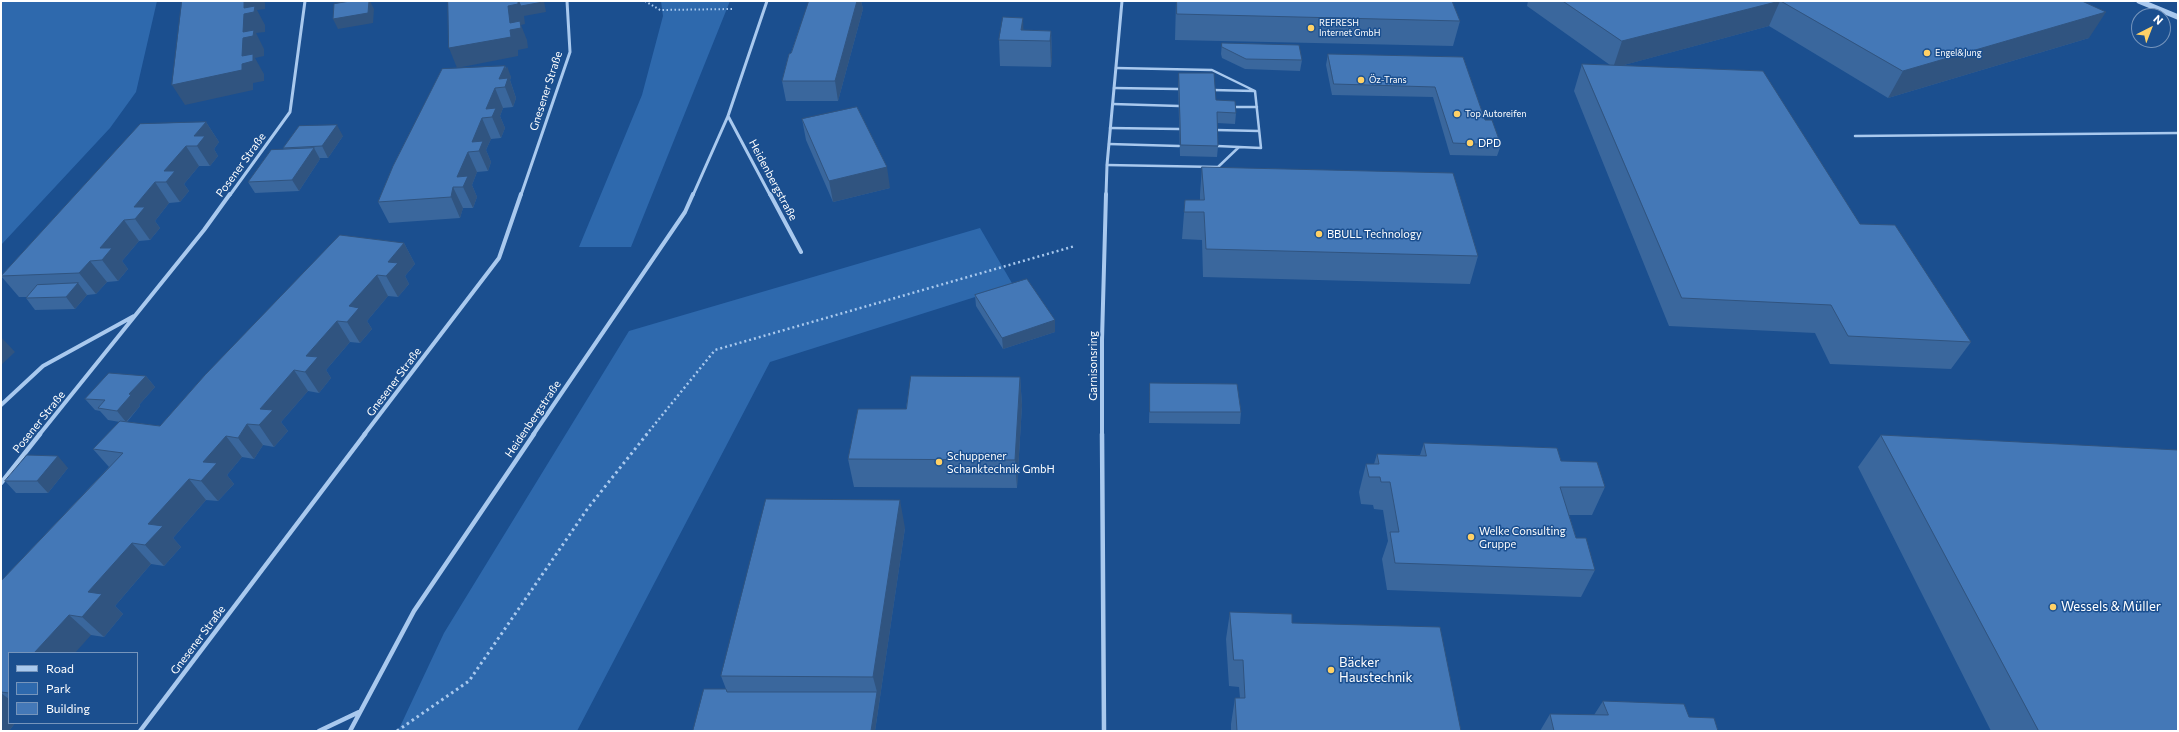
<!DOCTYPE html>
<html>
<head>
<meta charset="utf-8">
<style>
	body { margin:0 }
	#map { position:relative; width:2179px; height:732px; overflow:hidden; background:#1b4f8f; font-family:Commissioner,sans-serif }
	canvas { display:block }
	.frame { position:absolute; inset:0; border:2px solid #fff; pointer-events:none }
	.legend { position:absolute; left:8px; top:652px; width:130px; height:72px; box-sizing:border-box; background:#1b4f8f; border:1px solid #7695bc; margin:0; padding:5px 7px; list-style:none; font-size:12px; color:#fff }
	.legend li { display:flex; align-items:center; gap:8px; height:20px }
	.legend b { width:20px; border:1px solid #7695bc }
	.north { position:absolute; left:2131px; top:8px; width:40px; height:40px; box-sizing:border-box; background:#1b4f8f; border:1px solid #7695bc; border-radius:50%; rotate:42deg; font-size:11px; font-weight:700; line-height:16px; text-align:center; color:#fff }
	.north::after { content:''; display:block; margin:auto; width:14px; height:18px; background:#ffd166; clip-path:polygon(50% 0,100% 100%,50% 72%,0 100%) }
</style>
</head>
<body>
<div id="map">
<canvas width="2179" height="732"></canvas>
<div class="frame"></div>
<ul class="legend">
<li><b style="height:5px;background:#a9c9ee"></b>Road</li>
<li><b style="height:11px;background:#2e69ad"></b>Park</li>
<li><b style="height:11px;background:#4478b7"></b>Building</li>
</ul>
<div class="north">N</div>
</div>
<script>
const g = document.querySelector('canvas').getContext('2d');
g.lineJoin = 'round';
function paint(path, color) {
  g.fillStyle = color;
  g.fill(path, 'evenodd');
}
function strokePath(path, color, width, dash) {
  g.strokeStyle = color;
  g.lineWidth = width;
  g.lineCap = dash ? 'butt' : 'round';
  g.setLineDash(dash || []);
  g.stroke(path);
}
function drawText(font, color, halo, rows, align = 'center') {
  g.font = font + ' Commissioner,sans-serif';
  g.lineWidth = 3;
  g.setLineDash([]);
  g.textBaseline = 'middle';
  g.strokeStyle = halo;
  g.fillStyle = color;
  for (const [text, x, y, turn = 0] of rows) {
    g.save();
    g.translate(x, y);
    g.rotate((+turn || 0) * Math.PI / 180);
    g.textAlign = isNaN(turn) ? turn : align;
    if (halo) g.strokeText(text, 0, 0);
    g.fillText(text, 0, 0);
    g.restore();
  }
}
paint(new Path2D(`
	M1,1H157L136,92L110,128L1,245Z
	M661,1H730L631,247H579L642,95L663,16Z
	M980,228L1013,285L770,362L577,731H398L444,633L629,331Z`), '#2e69ad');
strokePath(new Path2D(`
	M645,1L660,10L733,9`), '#a9c9ee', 2, [1.5, 2.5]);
strokePath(new Path2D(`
	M646,435L715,350L1075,246`), '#a9c9ee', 2.5, [2, 3]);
strokePath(new Path2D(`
	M397,731L469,681L588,508L647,434`), '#a9c9ee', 3, [2.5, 3.5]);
strokePath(new Path2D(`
	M1114,88L1178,89
	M1213,90L1254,91
	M1113,104L1179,106
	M1232,107H1257
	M1110,128L1179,129
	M1216,130L1259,131
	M1855,136L2178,133
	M1109,144L1179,146
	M1217,146L1239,147
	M1107,165L1218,167L1239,147L1261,148L1255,91L1212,70L1116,68`), '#a9c9ee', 2.5);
strokePath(new Path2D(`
	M728,116L770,195
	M230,195L290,112L305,1
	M521,195L570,52L567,1
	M693,195L728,116L767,1
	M1106,195L1107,165L1122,1`), '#a9c9ee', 3);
strokePath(new Path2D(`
	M770,194L801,252
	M1,405L43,366L134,316
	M39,435L204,230L230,194
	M364,435L499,258L521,194
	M533,435L685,212L693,194
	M1102,435V340L1106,194`), '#a9c9ee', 4);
strokePath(new Path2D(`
	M1102,434L1104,731
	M1,483L40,434
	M140,731L365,434
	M319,731L359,712
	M350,731L414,611L534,434`), '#a9c9ee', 4.5);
strokePath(new Path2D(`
	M2139,1L2178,17`), '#a9c9ee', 5.5);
paint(new Path2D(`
	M809,1H861L863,9L838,101H786L782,81Z
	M1176,1H1452L1460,21L1453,46L1175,40Z
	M1528,1H2082L2089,38L1888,98L1769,26L1620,66L1860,224L1971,342L1951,369L1830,364L1815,333L1669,326L1574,91L1582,64L1610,65L1527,6Z
	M1023,18V30L1051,31L1052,57L1051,67L1000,66L999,40Z
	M1222,43L1302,60L1300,71L1245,69L1222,58L1221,54Z
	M1328,54L1463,57L1485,120L1501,145L1497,156L1450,155L1433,97L1332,95L1326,65Z
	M505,66L511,77L510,80L516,98L513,107L503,108L500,116L505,128L501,138L491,139L486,150L491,162L488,171L477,172L472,185L477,197L473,208H463L460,218L389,223L378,202Z
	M1179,73L1216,100L1236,113L1235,124L1217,123L1218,146L1217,157L1180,156L1178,84Z
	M802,119L890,188L833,202L806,140Z
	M206,122L219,142L214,149L218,156L210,166H199L184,184L189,191L180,202L169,203L155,221L160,228L150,240L139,241L122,261L128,269L118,281L107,282L96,294L87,295L75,309L35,310L26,298L27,297H19L1,276Z
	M343,136L328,158H319L320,159L299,191L255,193L248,182L284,149L283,148Z
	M1202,167L1478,256L1470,284L1203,277L1202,240L1182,239L1185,200H1200V194Z
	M404,243L415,264L405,276L409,284L398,297L388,296L367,321L372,329L360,343L350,342L326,370L331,378L319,393L308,391L281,422L288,431L274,447L263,445L254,459L242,457L227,475L234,484L218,501L206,500L173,538L181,547L164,566L151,564L115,606L123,614L104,637L91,635L9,653V723H15L9,731H1V581L109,467L93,449L120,422L108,420L100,411L95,410L85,399L146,376L155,387L139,405L140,406L127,422L160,426Z
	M975,295L1055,332L1003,349L976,306Z
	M1020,377L1022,405L1017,488L854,487L848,459L906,409Z
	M1150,383L1241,412L1240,424L1149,423Z
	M1881,435L2178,731H1991L1858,467Z
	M1424,443L1561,461L1605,487L1592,515H1569L1576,538L1595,570L1581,597L1387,590L1382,559L1388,541L1383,510L1374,509L1373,505L1361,504L1359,492L1366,464H1374L1377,454L1420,455Z
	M68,468L48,493H16L5,481Z
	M905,528L875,731L704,689H726L721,676Z
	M1230,612L1292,623L1461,731H1231V724L1235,698H1240L1239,687L1229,686L1226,639Z
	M1603,701L1689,717L1718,731H1540L1550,714L1594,715Z`), '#3a679d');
paint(new Path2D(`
	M244,1H264L265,3V9L257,10L265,25V32L256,33L264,49V56L255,58L264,74V81L253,83V90L185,105L172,85L242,56Z
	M369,1H370L374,9L373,23L338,29L333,19Z
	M508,1H544L546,12L524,16L525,24L521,25L527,40L528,48L518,50V56L457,68L449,48L510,23Z
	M857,1H861L863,9L838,101L835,81Z
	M1780,1L1769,26L1613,68L1622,41Z
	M2106,12L2089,38L1888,98L1903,71Z
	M1023,18L1024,41L1021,30Z
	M1051,31L1052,57L1051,67L1050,41Z
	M505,66L506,69L507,66L511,77L510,80L516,98L513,107L505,87L499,79Z
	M495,88L503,108L500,116L505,128L501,138L492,117L486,109Z
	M482,118L491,139L486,150L491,162L488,171L479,151L472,142Z
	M206,122L219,142L214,149L218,156L210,166L197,146L194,136Z
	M337,125L343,136L328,158L322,146Z
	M186,146L199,166L184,184L189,191L180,202L166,182L164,171Z
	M314,148L320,159L299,191L292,180Z
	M468,152L477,172L472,185L477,197L473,208L463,187L457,177Z
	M887,167L890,188L833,202L829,181Z
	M155,182L169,203L155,221L160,228L150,240L135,219L134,207Z
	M453,187L463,208L460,218L451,197Z
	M124,220L139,241L122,261L128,269L118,281L102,260L100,248Z
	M404,243L415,264L405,276L409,284L398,297L386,276L388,262Z
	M90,261L107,282L96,294L79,273Z
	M377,275L388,296L367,321L372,329L360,343L347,322L349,306Z
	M78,283L87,295L75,309L66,297Z
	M1055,320V332L1003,349L1002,338Z
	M337,321L350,342L326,370L331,378L319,393L305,372L306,356Z
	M1,337L15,352L1,365Z
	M294,370L308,391L281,422L288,431L274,447L259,425L260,409Z
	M146,376L155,387L139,405L140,406L126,422L117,411L129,394Z
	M1020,377L1022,405L1017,488L1015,460Z
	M247,424L263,445L254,459L238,438Z
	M226,436L242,457L227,475L234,484L218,501L201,481L203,462Z
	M58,456L68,468L48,493L37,481Z
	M189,479L206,500L173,538L181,547L164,566L145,545L148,524Z
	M900,500L905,528L875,731H871L877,692L873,677Z
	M132,543L151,564L115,606L123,614L104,637L82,617L88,592Z
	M69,615L91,635L75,653H34Z
	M1,693L9,699V723H15L9,731H1Z`), '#305480');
const building = new Path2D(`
	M182,1H244V8L255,6L254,12L244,14L243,32L254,30L253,36L243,38L242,56L253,54V61L242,64V70L172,85Z
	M351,1H369L368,13L333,19L334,4Z
	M448,1H518V4L508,6L510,23L520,21L521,28L510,30L511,37L449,48Z
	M519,1H543V2L521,6Z
	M809,1H857L835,81H782L789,54L791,53Z
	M1177,1H1452L1460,21L1177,14Z
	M1563,1H1780L1622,41Z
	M1781,1H2082L2106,12L1903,71Z
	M1003,17L1023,18L1021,30L1051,31L1050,41L999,40Z
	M1222,43L1299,45L1302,60L1246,59L1222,47Z
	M1328,54L1463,57L1485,120H1492L1501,145L1453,143L1435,87L1334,84Z
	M1582,64L1763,71L1860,224L1895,225L1971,342L1848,336L1831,305L1682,298Z
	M505,66L499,79L508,78L505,87L495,88L486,109L496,108L492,117L482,118L472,142L483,141L479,151L468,152L457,177L468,176L463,187H453L451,197L378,202L393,166L442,69Z
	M1179,73H1214L1216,100L1235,101L1236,113L1217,112L1218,146L1181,145Z
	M857,107L887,167L829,181L802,119Z
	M206,122L194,136H205L197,146H186L164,171H175L166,182H155L134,207H145L135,219L124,220L100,248H112L102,260L90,261L79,273L1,276L140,124Z
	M337,125L322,146L283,148L299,126Z
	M314,148L292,180L248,182L271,150Z
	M1202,167L1453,173L1478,256L1206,249L1204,212H1184L1185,200H1204Z
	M340,235L404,243L388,262L398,263L386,276L377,275L349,306L359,308L347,322L337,321L306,356L318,357L305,372L294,370L260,409L273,410L259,425L247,424L238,438L226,436L203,462L217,463L201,481L189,479L148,524L163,526L145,545L132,543L88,592L102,594L82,617L69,615L34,653H9V693L1,692V581L123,453L93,449L120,421L160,426L205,375Z
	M1027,279L1055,320L1002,338L975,295Z
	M78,283L66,297L26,298L37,285Z
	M109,373L146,376L129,394L131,395L117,411L98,408L105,400L85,399Z
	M911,376L1020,377L1015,460L848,459L858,409H906Z
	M1150,383L1237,384L1241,412H1150Z
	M1881,435L2178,450V731H2039Z
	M1424,443L1557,448L1561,461L1597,462L1605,487H1560L1576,538H1586L1595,570L1395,563L1390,532H1399L1390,482H1381L1380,477H1369L1366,464H1379L1377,454L1426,456Z
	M27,455L58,456L37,481H5Z
	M766,499L900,500L873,677L721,676Z
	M1230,612L1292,614V623L1440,627L1461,731H1237L1235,698H1245L1243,660H1234Z
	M704,689H726L727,692H877L871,731H693Z
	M1603,701L1684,704L1689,717L1714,718L1718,731H1554L1550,714L1608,715Z`);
paint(building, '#4478b7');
strokePath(building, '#305480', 1);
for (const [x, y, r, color] of [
	[1311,28,4,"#ffd166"],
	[1927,53,4,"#ffd166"],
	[1361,80,4,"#ffd166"],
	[1457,114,4,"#ffd166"],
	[1470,143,4,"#ffd166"],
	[1319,234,4,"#ffd166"],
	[939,462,4,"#ffd166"],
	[1471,537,4,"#ffd166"],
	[2053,607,4,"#ffd166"],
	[1331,670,4,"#ffd166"]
]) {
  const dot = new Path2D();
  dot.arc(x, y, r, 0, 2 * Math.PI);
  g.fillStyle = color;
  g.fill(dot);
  strokePath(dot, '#1b4f8f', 1.5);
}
drawText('9px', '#fff', '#1b4f8f', [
	["REFRESH",1319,23],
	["Internet GmbH",1319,33],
	["Engel&Jung",1935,53],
	["Öz-Trans",1369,80],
	["Top Autoreifen",1465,114]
], 'left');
drawText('11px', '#fff', '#1b4f8f', [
	["Gnesener Straße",546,91,-72],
	["Posener Straße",241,165,-54],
	["Heidenbergstraße",773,180,62],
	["Garnisonsring",1093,366,-90],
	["Gnesener Straße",394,382,-53],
	["Heidenbergstraße",533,419,-56],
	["Posener Straße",39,422,-51],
	["Gnesener Straße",198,640,-53]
]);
drawText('11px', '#fff', '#1b4f8f', [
	["DPD",1478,143],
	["BBULL Technology",1327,234],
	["Schuppener",947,456],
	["Schanktechnik GmbH",947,469],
	["Welke Consulting",1479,531],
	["Gruppe",1479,544]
], 'left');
drawText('13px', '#fff', '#1b4f8f', [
	["Wessels & Müller",2061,607],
	["Bäcker",1339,663],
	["Haustechnik",1339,678]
], 'left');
</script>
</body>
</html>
